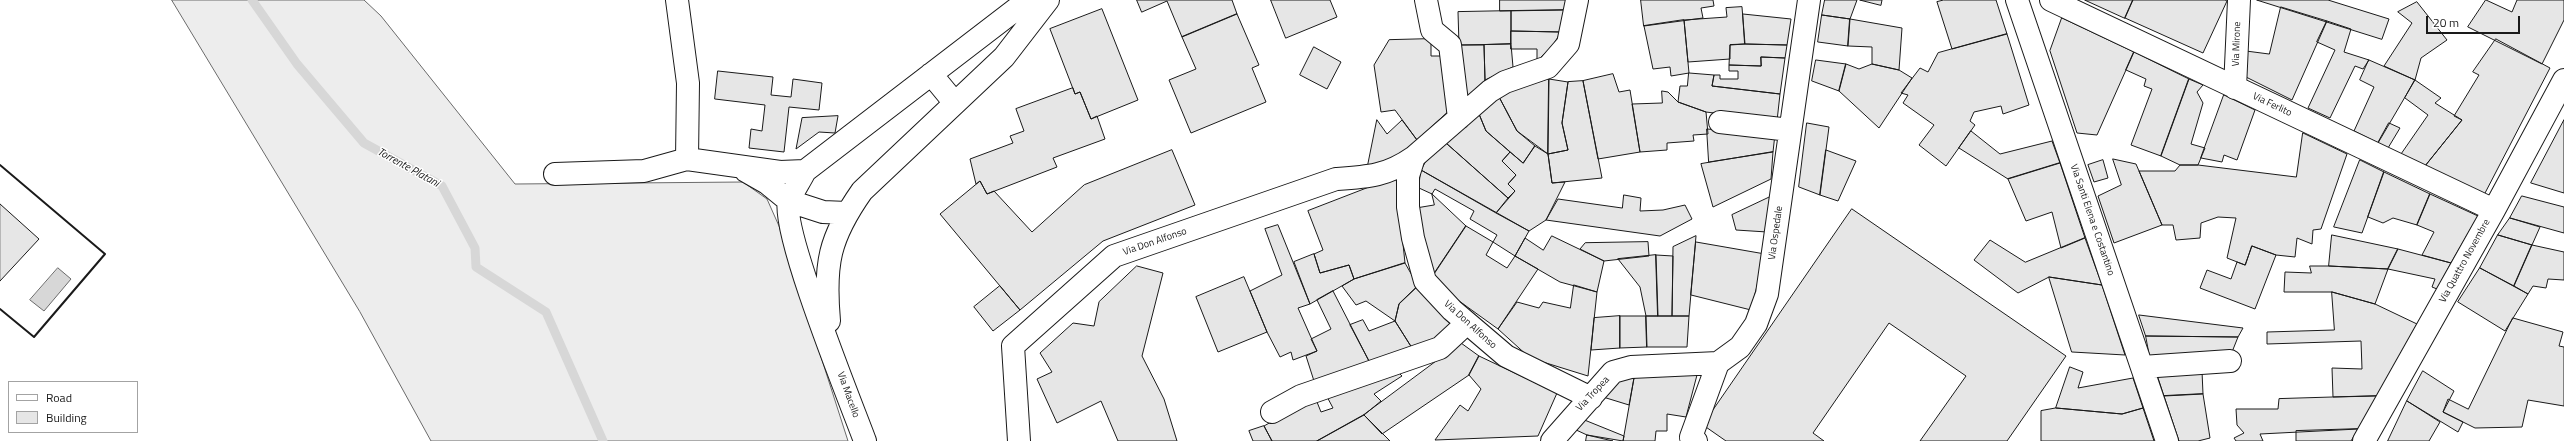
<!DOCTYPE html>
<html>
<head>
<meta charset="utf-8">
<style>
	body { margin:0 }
	#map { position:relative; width:2564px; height:441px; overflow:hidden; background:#fff; font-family:"Titillium Web",sans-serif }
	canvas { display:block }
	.legend { position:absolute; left:8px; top:381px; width:130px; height:52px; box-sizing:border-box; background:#fff; border:1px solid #a3a3a3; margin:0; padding:5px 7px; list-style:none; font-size:12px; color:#1a1a1a }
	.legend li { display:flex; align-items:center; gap:8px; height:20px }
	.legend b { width:20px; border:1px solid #a3a3a3 }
	.scale { position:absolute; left:2426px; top:16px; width:94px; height:18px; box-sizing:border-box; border:2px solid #1a1a1a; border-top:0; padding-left:5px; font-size:12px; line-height:14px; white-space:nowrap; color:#1a1a1a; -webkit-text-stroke:3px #fff; paint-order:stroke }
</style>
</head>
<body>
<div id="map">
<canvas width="2564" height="441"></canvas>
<ul class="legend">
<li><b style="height:5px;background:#fff"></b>Road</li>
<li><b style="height:11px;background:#e6e6e6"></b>Building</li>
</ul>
<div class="scale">20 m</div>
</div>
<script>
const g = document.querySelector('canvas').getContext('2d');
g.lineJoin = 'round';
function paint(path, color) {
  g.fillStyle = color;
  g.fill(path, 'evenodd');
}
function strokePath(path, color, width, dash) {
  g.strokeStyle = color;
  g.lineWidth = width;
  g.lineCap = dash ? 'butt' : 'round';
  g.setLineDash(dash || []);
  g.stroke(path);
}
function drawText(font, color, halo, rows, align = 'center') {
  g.font = font + ' "Titillium Web",sans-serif';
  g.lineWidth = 3;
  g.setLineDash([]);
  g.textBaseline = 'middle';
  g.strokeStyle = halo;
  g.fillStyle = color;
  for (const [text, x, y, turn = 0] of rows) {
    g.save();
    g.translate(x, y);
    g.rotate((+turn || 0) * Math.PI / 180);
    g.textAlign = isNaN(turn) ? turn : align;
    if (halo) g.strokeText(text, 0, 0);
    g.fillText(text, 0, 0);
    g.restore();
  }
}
const built = new Path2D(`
	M172,0H364L381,16L515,184L743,182L767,199L779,226L848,441H431L360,312Z`);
paint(built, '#ededed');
strokePath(built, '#6a6a6a', 1);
const water = new Path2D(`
	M58,268L71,279L44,311L30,300Z`);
paint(water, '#d7d7d7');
strokePath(water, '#6a6a6a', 1);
strokePath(new Path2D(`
	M252,0L297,64L364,143L442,186L475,248L476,267L546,312L603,441`), '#d7d7d7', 9);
const building = new Path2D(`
	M1137,0H1232L1237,14L1182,37L1167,1L1142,12Z
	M1271,0H1330L1337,17L1286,38Z
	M1500,0H1569L1568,10L1500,11Z
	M1641,0H1713L1714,6L1701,8L1703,18L1644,26Z
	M1825,0H1857L1850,19L1822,15Z
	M1860,0H1882L1881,5Z
	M1944,0H1996L2007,34L1952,49L1937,2Z
	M2085,0H2133L2125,18Z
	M2133,0H2225L2227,1L2203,53L2125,18Z
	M2257,0H2328L2389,19L2382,39Z
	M2486,0L2512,12L2517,0H2564V20L2542,64L2468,27Z
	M2417,2L2447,40L2421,58L2415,80L2384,66L2412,23L2398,12Z
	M1742,7L1745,44L1730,45V59L1688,62L1684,20L1727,17L1726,8Z
	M2281,7L2327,21L2292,100L2246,77V51L2269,54Z
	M1102,9L1138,100L1091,119L1080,92L1075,94L1050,29Z
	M1568,10L1561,32L1511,31V11Z
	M1511,11V44L1459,45L1458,12Z
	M1237,14L1259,65L1252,68L1266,102L1191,133L1169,80L1196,69L1182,37Z
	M1743,14L1791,19L1787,45L1745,44Z
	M1822,15L1850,19L1848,46L1818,42Z
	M2062,18L2134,52L2097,135L2077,133L2050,51Z
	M1850,19L1902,28L1899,70L1872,64V47L1848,46Z
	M1684,20L1689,73L1671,76L1670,67L1653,69L1644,26Z
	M2327,21L2351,29L2344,52L2369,60L2363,69L2355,66L2330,118L2308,108L2335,50L2317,42Z
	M1511,31L1561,32L1553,45L1537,61V49H1511Z
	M2007,34L2029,105L2003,114L2001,106L1974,112L1970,121L1975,125L1946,166L1919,145L1934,125L1903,103L1908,95L1901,93L1920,68L1928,72L1938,53Z
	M1431,39V56H1443L1452,108L1417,140L1395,110L1381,112L1374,65L1389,40Z
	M2496,39L2550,68L2484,195L2425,166L2462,120L2454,116L2479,75L2473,72Z
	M1511,44L1513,67L1485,80L1484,45Z
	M1745,44L1787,45L1785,58L1761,57V66L1729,65L1730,45Z
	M1459,45H1484L1485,80L1462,102Z
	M1314,47L1341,62L1327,89L1300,75Z
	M2134,52L2189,79L2161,156L2131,145L2152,89L2144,86L2146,79L2126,70Z
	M1761,57L1785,58L1780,94L1712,86L1714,75H1720V79H1738V71H1729V65L1761,66Z
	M1816,60L1846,64L1839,91L1812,81Z
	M2369,60L2415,80L2378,143L2354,131L2374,87L2360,80Z
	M1846,64L1859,69L1872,64L1899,70L1912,78L1879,128L1839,91Z
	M718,71L773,77L771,95L791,97L793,79L822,83L819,110L789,107L784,152L749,148L751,129L762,131L765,105L715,99Z
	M1689,73L1714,75L1712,86L1780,94L1777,121L1706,112L1678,102L1680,86H1687Z
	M1613,74L1619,92L1630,90L1640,152L1598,159L1583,81Z
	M1549,79L1568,82L1562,123L1568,150L1548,154Z
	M1549,79L1548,154L1517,131L1498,95Z
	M2189,79L2203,85L2197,92L2203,103L2191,144L2205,148L2198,165H2180L2161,156Z
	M2415,80L2441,98L2435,103L2462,120L2425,166L2401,154L2428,115L2405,98Z
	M1583,81L1602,178L1552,183L1548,154L1568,150L1562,123L1568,82Z
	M1073,88L1075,94L1080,92L1091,119L1097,116L1105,139L1053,158L1057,167L987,194L980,181L976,184L970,159L1013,143L1010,136L1024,131L1016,109Z
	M1662,91L1668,92L1678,102L1706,112L1708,134L1693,135L1694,141L1667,143V150L1640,152L1632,104L1662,103Z
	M1498,95L1517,131L1535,146L1523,163L1486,131L1479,114Z
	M2224,95L2255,110L2237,160L2224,155L2222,162L2201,158Z
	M1479,114L1486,131L1510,152L1502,161L1516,175L1508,184L1515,191L1508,198L1446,143Z
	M838,116L835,133L819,132L796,149L802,118Z
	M1377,120L1387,134L1402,120L1417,140L1393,162L1367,170Z
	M2564,120V193L2531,183Z
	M1807,123L1829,127L1820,195L1799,187Z
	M2389,123L2400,128L2388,148L2378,143Z
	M1707,129L1775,134L1773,152L1709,162Z
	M1971,131L2000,154L2052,141L2060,163L2008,179L1959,148Z
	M2303,133L2347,154L2321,229L2313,230L2312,244L2297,238L2295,257L2276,255L2252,246L2245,265L2227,258L2236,218L2218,217L2201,223L2200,238L2176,240L2173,225H2162L2139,171H2175L2180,165H2198L2296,177Z
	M1446,143L1508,198L1496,213L1421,170L1427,159Z
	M1535,146L1548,154L1552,183L1565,182L1546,220L1529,231L1496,213L1515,191L1508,184L1516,175L1502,161L1510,152L1523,163Z
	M1172,150L1195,205L1103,241L1020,310L940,214L980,181L987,194L994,191L1032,232L1084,185Z
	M1826,150L1856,161L1838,201L1820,195Z
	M1773,152L1771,179L1713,207L1701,164Z
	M2113,159L2136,164L2162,225L2114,243L2098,196L2121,185Z
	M2103,160L2108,178L2094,182L2088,165Z
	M2360,160L2384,172L2362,233L2334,227Z
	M2060,163L2085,238L2061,248L2052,212L2026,221L2008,179Z
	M1421,170L1529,231L1515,256L1493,242L1497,235L1470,219L1474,211L1435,189L1432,194L1419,188Z
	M2384,172L2430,194L2417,225L2393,218L2383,223L2368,217Z
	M1396,177L1405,263L1354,279L1349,265L1320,273L1314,254L1323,250L1308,211Z
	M1432,194L1466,226L1434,274L1416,208L1434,205Z
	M2430,194L2478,216L2451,263L2422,255L2434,232L2417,225Z
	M1624,195L1641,198L1640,211L1663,210L1685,205L1692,219L1660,236L1546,220L1558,199L1622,208Z
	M2522,196L2564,207V233L2510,218Z
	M1770,197L1767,232L1736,230L1732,215Z
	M0,204L39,239L0,281Z
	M1852,209L2066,356L2007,441H1920L1966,376L1889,323L1813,433L1824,441H1726L1703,425Z
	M2510,218L2540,227L2532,245L2498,235Z
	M1278,225L1310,304L1298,308L1317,351L1293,360L1291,352L1280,357L1267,332L1250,291L1282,275L1265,229Z
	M1466,226L1493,242L1486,255L1507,268L1515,256L1538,269L1498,329L1448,293L1434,274Z
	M2332,235L2398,249L2388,269L2329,266Z
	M2498,235L2532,245L2514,286L2480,268Z
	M1552,236L1604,261L1597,292L1560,282L1515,256L1525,238L1543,250Z
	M1696,236L1689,316H1672L1673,247Z
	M2085,238L2102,285L2049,277L2018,293L1974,260L1990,240L2025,262Z
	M1648,242L1649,256L1604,261L1580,249L1585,243Z
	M1696,242L1765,254L1751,310L1691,295Z
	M2532,245L2564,252V280L2548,279L2546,288L2533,286L2528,294L2514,286Z
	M2252,246L2276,255L2255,309L2200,288L2207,270L2231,279L2237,262L2245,265Z
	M2398,249L2451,263L2437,289L2432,287L2435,279L2388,269Z
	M1314,254L1320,273L1349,265L1354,279L1310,304L1294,262Z
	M1656,255L1673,256L1672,316H1658Z
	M1656,255L1658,316H1646L1640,287L1618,259Z
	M1405,263L1418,286L1399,304L1395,321L1366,301L1356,305L1342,286L1354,279Z
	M1137,266L1163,273L1142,356L1164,399L1177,441H1118L1101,401L1057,423L1037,379L1052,372L1040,353L1073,323L1094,326L1099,302Z
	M2310,266H2329L2388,269L2375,304L2332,292H2284L2285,272L2311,273Z
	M2480,268L2528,294L2505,331L2458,302Z
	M1244,277L1267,332L1218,352L1196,297Z
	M2049,277L2102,285L2125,355L2072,352Z
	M1574,285L1597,292L1588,376L1530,358L1498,329L1517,302L1539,308L1543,302L1570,308Z
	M1000,286L1020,310L993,331L974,307Z
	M1418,286L1452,326L1431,344L1412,348L1395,321L1399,304Z
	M1333,291L1370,363L1314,381L1306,356L1317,351L1311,339L1331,329L1317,300Z
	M2332,292L2375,304L2417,324L2377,396L2333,397L2332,368L2362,369L2361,341L2267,344V332L2334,330Z
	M2139,315L2243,328L2238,337L2146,336Z
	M1620,316V348L1591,350L1594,318Z
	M1620,316H1646L1647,347L1620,348Z
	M1646,316H1689L1687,347H1647Z
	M2513,318L2563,332L2559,346L2564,347V406L2528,400L2522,427L2475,428L2443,412L2448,399L2468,409Z
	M1363,320L1369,331L1395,321L1412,348L1370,363L1350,325Z
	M2146,336L2238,337L2232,352L2150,357Z
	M1461,343L1479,356L1469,375L1382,434L1364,415Z
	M1479,356L1557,393L1538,436L1435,440L1460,405L1468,411L1481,389L1469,375Z
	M1393,367L1402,376L1374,394L1381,401L1364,415L1317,441H1272L1264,426L1315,397L1321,412L1333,408L1325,393Z
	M2070,367L2083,372L2078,388L2133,378L2143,408L2122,414L2056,408Z
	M2202,371L2203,394L2164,396L2156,372Z
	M2423,371L2454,391L2443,412L2463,422L2458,432L2407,401Z
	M1697,375L1686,417L1667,414V431H1656L1655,441H1623L1634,378Z
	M1622,377L1634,378L1629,405L1603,397Z
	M2203,394L2210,438L2198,441H2179L2164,396Z
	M2377,396L2358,429L2260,434L2263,441H2236L2234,438L2244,433L2237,425L2236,409H2278L2279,399Z
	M2407,401L2440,422L2429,441H2388Z
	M2056,408L2122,414L2143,408L2154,441H2041V411Z
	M1364,415L1390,441H1317Z
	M1582,419L1624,436L1623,441L1587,435L1574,429Z
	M1264,426L1272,441H1253L1249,431Z
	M2358,429L2351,441H2296V431Z
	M1587,435L1613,441H1586Z`);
paint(building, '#e6e6e6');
strokePath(building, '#1a1a1a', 1);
const minor = new Path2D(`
	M677,0L688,83L687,159
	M1426,0L1432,30L1450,45L1459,118
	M1577,0L1568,44L1548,67L1505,82L1490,91L1414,157L1408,176V207L1413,238L1425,281L1452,310L1506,356L1591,398
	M2017,0L2167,441
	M2051,0L2494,210
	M931,74L954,102
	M2235,88L2239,0
	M1720,122L1790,130
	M746,171L767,183L789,201L823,212L847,213
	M555,174L644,171L687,159L780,172L805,171
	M829,321C824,264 829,238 862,191L1004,57L1048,0
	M2142,367L2230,361
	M1272,412L1301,396L1440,348L1467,323
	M865,441C851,403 780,229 789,201C793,191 800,181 805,171L1028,0
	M1019,441L1013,346L1114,256L1336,179C1368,177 1387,176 1414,157
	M1552,441L1613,372L1631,367L1718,363
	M1696,441L1691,437L1718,363L1740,347L1756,324L1767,294L1809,0
	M2364,441L2494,210L2564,80`);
strokePath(minor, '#1a1a1a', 24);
strokePath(minor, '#fff', 22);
strokePath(new Path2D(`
	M0,165L105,254L34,337L0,309`), '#1a1a1a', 2);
drawText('10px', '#1a1a1a', '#fff', [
	["Via Mirone",2237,44,-88],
	["Via Ferlito",2272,105,25],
	["Via Santi Elena e Costantino",2092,220,71],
	["Via Ospedale",1776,233,-82],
	["Via Don Alfonso",1155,242,-19],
	["Via Quattro Novembre",2465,261,-61],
	["Via Don Alfonso",1470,325,42],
	["Via Tropea",1593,394,-47],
	["Via Macello",848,395,70]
]);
drawText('italic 11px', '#1a1a1a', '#fff', [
	["Torrente Platani",408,168,29]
]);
</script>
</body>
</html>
